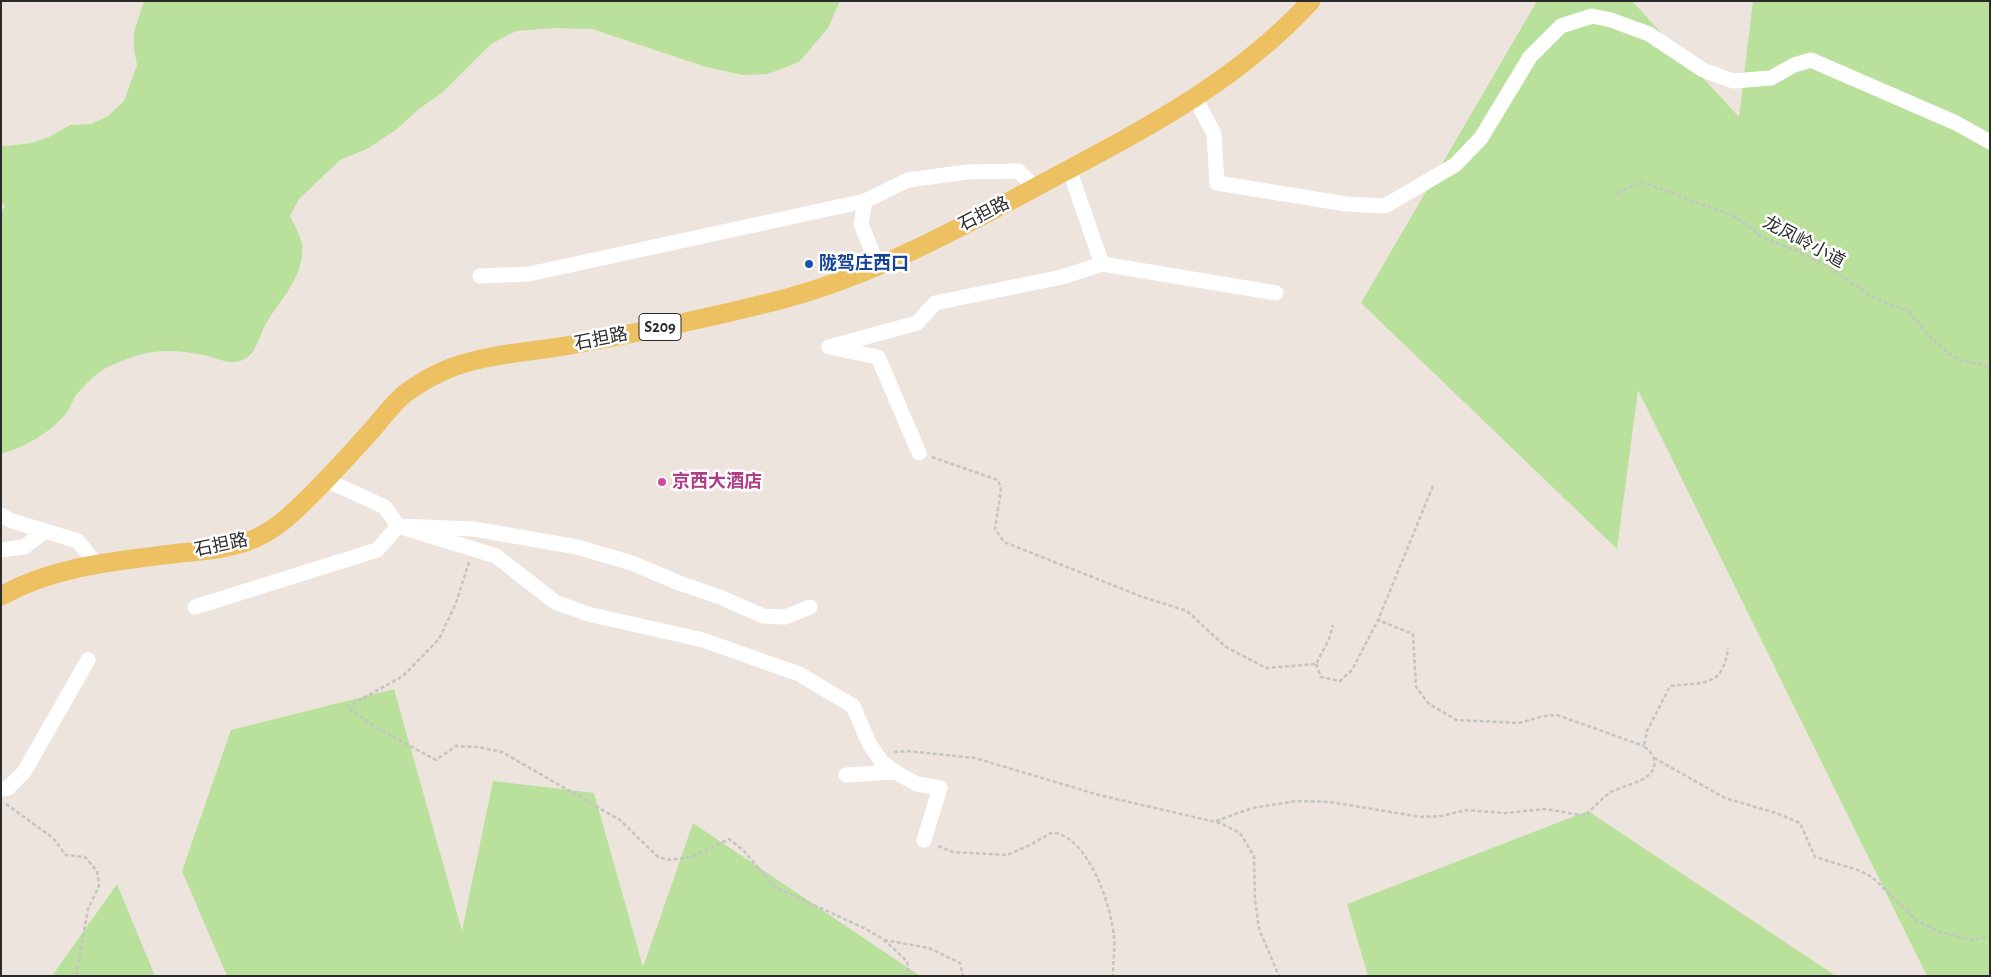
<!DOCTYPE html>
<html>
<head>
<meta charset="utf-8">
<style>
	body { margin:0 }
	#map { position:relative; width:1991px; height:977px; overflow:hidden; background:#ece4dd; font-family:"Alegreya Sans",sans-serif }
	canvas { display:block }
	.frame { position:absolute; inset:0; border:2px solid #2b2b2b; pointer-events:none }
</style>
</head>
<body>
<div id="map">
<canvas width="1991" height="977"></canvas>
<div class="frame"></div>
</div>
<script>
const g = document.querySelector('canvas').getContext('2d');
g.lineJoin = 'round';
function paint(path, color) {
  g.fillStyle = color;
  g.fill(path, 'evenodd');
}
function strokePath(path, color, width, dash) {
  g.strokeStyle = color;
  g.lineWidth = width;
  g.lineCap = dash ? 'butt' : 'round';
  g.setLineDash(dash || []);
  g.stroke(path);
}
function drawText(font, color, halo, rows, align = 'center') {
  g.font = font + ' "Alegreya Sans","Noto Sans SC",sans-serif';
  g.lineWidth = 5;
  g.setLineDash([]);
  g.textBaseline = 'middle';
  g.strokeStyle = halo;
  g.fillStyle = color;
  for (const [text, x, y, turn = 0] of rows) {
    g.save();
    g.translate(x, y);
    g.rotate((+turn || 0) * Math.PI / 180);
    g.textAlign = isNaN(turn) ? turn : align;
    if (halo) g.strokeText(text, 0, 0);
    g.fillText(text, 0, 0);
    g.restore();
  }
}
paint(new Path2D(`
	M144,1H840L828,28L799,62L768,74L743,75L706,67L592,29L554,28L516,31L491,44L443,92L420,108L397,129L367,149L340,160L299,199L290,216C294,224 300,235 302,244C305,276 282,297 267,322C257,337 258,358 236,362C224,363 214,357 203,355C162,347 141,351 104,369C95,374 83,387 76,395C72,401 70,409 65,415C48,434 25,447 1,454V212L5,206L1,203V145L8,146L31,143L49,137L70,125L91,124L108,116L124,101L137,65L134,49V32Z
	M1537,1H1632L1739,117L1753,1H1990V976H1927L1638,390L1617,549L1361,303Z
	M394,689L462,931L493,781L594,793L643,967L693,823L920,976H227L182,871L231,730Z
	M1588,811L1836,976H1368L1347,904Z
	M117,884L155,976H52Z`), '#b9e19b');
strokePath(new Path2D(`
	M1617,193L1642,182L1736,217L1762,237L1797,251L1829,267L1868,294L1883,302L1907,310L1932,339L1949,354L1963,361L1983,365L1990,370
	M932,457L998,480L1001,489L995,529L1004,542L1140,596L1187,611L1226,647L1266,668L1316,664L1329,639L1333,625
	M1433,486L1378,620L1413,634L1416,687L1428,703L1456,720L1519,723L1544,716L1557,715L1644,746
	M469,562L456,603L439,639L403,676L347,707L375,727L436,760L456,746L478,747L502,752L620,820L657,856L667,860L692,857L729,839L743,850L775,887L864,928L883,939L907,961L909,976
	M1316,664L1321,677L1340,681L1352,670L1378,620
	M894,752L907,751L975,758L1099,795L1220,823L1240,833L1254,856L1255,900L1259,929L1279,976
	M1654,758L1725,798L1776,813L1800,823L1815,857L1858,870L1872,877L1917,921L1941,932L1969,940L1990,937
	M6,804L53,838L66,855L85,857L97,871L99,886L88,909L76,976
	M1216,821L1252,808L1296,801L1330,802L1421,817L1442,816L1466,810L1505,813L1546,809L1585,816C1593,808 1601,799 1611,792C1625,784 1659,781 1654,759C1653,754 1647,749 1644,746L1647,731L1670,686C1703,682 1723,688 1728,648
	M938,846L953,852L1007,855L1030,845L1051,833C1054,833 1059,833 1062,835C1092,849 1111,906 1114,937C1115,949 1113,963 1113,976
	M884,940L929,948L960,963L963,976`), '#c4c4c4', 2.5, [4, 2.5]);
strokePath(new Path2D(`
	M1195,98L1214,134L1217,183L1346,204L1385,206L1455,165L1481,138L1530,57L1561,26L1592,16L1611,20L1649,34L1703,70L1733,81L1771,78L1794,65L1811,60L1956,123L1990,142
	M865,201L861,224L878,266
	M1102,264L1276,293
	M480,276L529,274L865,201L908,180L967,172L1018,171L1035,187
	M919,453L878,357L829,347L917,323L935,303L1062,277L1102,264L1069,169
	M326,480L385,507L398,526L496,556L555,602L588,614L703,640L799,674L853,706L870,745L882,762L895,772L846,775
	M1,515L12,521L78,541L96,564
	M1,550L24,547L45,531
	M195,607L377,550L398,526L474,529L577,547L632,563L679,583L720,597L763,616L785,617L810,607
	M895,772L917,784L940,788L924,840
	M1,789L8,788L24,772L88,660`), '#fff', 15);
strokePath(new Path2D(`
	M1,596C56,565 119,561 180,553C202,551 225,549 246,542C270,534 288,518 306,500C329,478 350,454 372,430C383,417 394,402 407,392C421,382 437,373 453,367C492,353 535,352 576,344C642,332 708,318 772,302C866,279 952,232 1036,187C1136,133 1233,86 1311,1`), '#edc061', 19);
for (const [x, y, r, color] of [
	[809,264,5,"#1a4fb4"],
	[662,482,5,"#d1479c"]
]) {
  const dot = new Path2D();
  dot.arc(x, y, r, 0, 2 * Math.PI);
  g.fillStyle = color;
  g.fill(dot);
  strokePath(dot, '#fff', 2);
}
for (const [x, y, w] of [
	[660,327,42]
]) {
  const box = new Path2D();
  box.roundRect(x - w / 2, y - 13.5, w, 27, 4);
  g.fillStyle = '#fff';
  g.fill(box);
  strokePath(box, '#2b2b2b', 1);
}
drawText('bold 16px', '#2b2b2b', null, [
	["S209",660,327]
]);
drawText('18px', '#2b2b2b', '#fff', [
	["石担路",984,214,-27],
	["龙凤岭小道",1804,242,28],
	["石担路",601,339,-11],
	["石担路",221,545,-12]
]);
drawText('bold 18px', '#164399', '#fff', [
	["陇驾庄西口",819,264]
], 'left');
drawText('bold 18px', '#b23c85', '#fff', [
	["京西大酒店",672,482]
], 'left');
</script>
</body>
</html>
